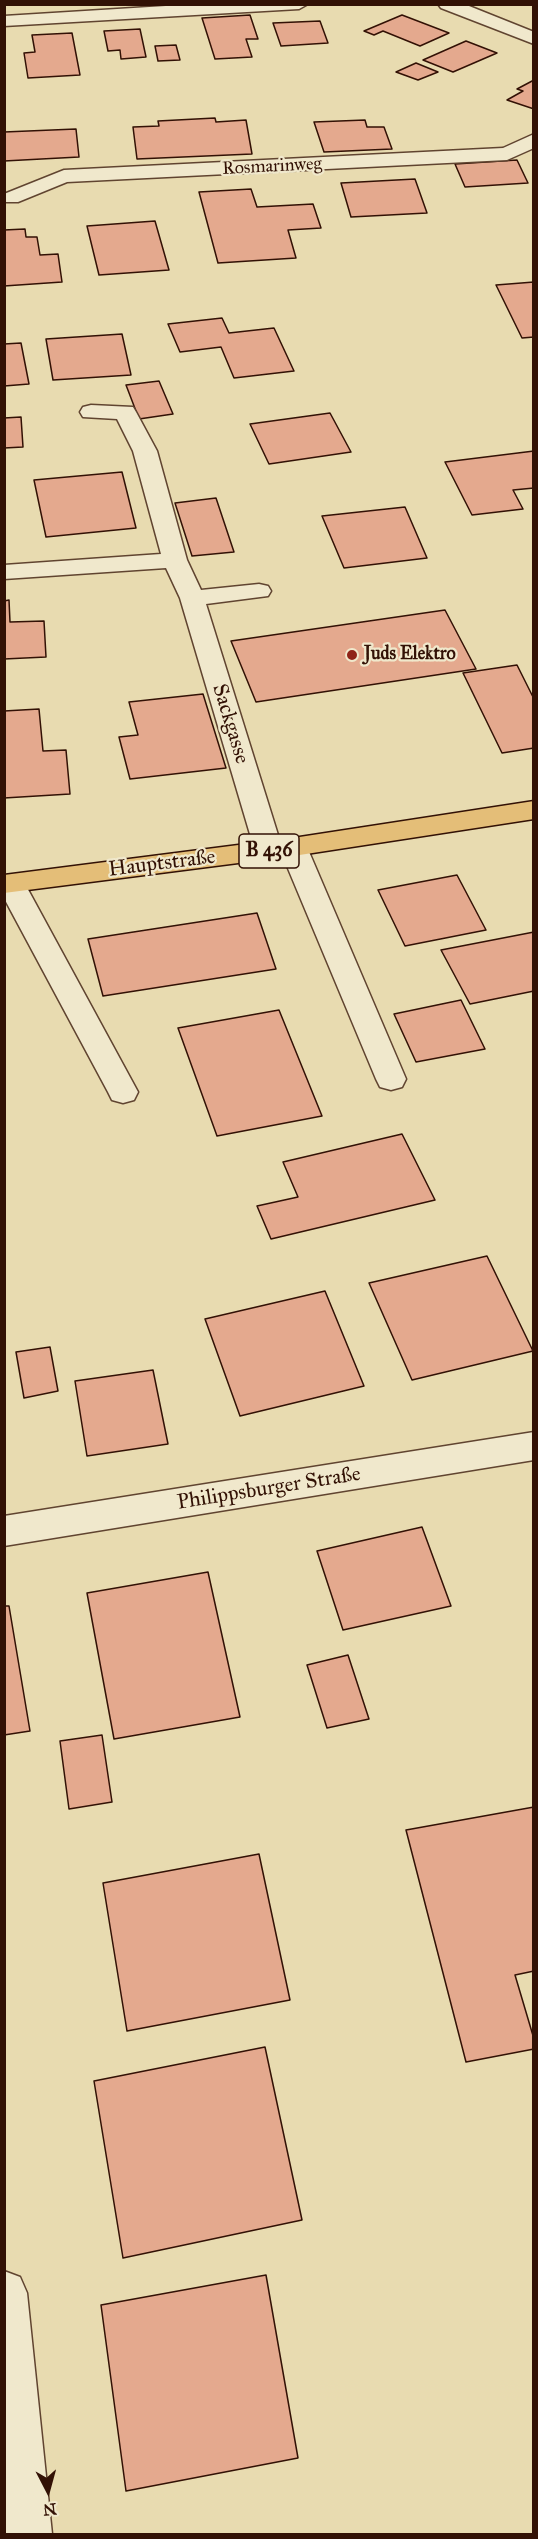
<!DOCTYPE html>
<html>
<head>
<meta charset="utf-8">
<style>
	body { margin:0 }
	#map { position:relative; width:538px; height:2539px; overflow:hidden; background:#e8dbb0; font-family:"IM FELL Great Primer",serif }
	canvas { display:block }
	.frame { position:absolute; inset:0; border:6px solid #321105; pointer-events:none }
	.north { position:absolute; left:18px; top:2461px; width:60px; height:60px; -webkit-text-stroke:4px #f0e8cc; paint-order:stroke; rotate:174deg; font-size:16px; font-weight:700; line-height:24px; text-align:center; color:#321105 }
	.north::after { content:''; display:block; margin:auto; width:21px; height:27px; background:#321105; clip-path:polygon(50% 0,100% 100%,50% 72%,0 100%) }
</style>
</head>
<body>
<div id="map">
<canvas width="538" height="2539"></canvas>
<div class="frame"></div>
<div class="north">N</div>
</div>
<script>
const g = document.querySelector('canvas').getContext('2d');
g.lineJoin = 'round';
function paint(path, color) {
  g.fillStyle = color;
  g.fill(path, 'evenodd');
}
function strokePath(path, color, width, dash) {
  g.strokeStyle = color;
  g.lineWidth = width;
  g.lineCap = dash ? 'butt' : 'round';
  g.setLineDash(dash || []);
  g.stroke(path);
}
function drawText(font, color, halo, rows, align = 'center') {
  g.font = font + ' "IM FELL Great Primer",serif';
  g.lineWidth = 4.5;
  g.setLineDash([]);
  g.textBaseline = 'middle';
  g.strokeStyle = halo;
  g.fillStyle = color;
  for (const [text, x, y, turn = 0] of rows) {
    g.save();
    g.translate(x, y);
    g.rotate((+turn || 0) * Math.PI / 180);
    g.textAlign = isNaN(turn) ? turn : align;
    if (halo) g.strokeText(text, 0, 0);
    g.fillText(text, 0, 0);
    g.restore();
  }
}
const building = new Path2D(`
	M250,15L258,39H246L252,57L215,59L202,18Z
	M402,15L449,33L420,46L383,31L374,35L364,31Z
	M320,21L328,43L281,46L273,23Z
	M140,29L146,57L121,59L120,50L108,51L104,31Z
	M72,33L80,75L28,78L24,53L35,52L32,35Z
	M466,41L497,53L453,72L423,60Z
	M176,45L180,60L158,61L155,46Z
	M416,63L438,72L418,80L396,72Z
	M534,80V109L507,100L523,91L517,89Z
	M215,118L216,122L246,120L252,154L137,159L133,127L159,126L158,121Z
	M365,120L367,127H384L392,149L324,152L314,122Z
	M76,129L79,157L4,161V132Z
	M517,160L528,183L465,187L455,164Z
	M415,179L427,213L351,217L341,183Z
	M251,189L257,207L313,204L321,228L288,230L296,258L218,263L199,192Z
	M155,221L169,270L99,275L87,226Z
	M25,229L26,237H37L40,255L58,254L62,282L4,286V230Z
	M534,282V337L522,338L496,285Z
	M222,318L229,333L274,328L294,371L234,378L221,347L180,352L168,324Z
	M122,334L131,375L53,380L46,339Z
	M21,343L29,384L4,386V344Z
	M159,381L173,414L139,419L126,385Z
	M330,413L351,452L269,464L250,424Z
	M21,417L23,447L4,448V418Z
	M534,451V488L513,490L523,509L472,515L445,462Z
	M122,472L136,528L46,537L34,480Z
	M216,498L234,552L192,556L175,503Z
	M405,507L427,558L344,568L322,516Z
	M9,600L10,622L44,621L46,657L4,659V601Z
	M445,610L476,669L256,702L231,641Z
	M517,665L534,699V748L502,753L463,673Z
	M203,694L226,768L130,779L119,737L138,735L129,702Z
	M39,709L43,751L66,750L70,794L4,798V711Z
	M457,875L486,930L405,946L378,890Z
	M257,913L276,969L103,996L88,939Z
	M534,932V991L470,1004L441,950Z
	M461,1000L485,1049L416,1062L394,1014Z
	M279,1010L322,1116L217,1136L178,1028Z
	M402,1134L435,1200L271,1239L257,1206L298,1197L283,1162Z
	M487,1256L533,1351L412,1380L369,1283Z
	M325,1291L364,1386L240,1416L205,1319Z
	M50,1347L58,1391L24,1398L16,1352Z
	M153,1370L168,1444L87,1456L75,1381Z
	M422,1527L451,1606L343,1630L317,1551Z
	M208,1572L240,1717L114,1739L87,1593Z
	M4,1606H9L30,1731L4,1735Z
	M348,1655L369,1719L327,1728L307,1665Z
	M102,1735L112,1802L69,1809L60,1741Z
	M534,1807V1971L515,1975L534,2039V2049L466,2062L406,1830Z
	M259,1854L290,2000L127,2031L103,1883Z
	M265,2047L302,2220L123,2258L94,2081Z
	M266,2275L298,2458L126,2491L101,2305Z`);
paint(building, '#e4a98e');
strokePath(building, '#321105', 1.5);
const lane = new Path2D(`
	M293,838L303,841L307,847L406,1079L402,1087L391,1090L380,1087L376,1079L279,847L283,841Z
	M11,875L21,878L25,884L138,1092L134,1100L123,1103L112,1100L108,1092L4,898V877Z`);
const street = new Path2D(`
	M198,4H308L299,9L4,26V16Z
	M438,4H464L534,32V44L441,8Z
	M534,134V148L507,160L67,182L18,202H4V194L64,170L503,148Z
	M91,405L133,407L136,412L157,451L187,560L201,590L259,584L268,586L271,591L268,596L206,604L283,851L279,857L269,860L259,857L255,851L180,598L166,568L4,579V565L161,554L133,451L117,419L83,417L80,412L83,407Z
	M534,1432V1460L4,1546V1516Z
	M4,2271L20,2277L27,2293L52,2534H4Z`);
const primary = new Path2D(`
	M534,801V819L293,856L4,893V875L293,838Z`);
strokePath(lane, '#604430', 3);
strokePath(street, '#604430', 3);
strokePath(primary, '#321105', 3);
paint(lane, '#f0e8cc');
paint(street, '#f0e8cc');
paint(primary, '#e4be78');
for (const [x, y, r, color] of [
	[352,655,6,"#8f2418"]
]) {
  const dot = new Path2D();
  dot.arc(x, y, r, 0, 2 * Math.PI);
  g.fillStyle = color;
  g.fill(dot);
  strokePath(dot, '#f0e8cc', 2);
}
drawText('18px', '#321105', '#f0e8cc', [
	["Rosmarinweg",272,167,-3]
]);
drawText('bold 18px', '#321105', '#f0e8cc', [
	["Juds Elektro",364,655]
], 'left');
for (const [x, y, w] of [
	[269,851,60]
]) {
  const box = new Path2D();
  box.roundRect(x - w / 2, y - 17, w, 34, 4.5);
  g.fillStyle = '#f0e8cc';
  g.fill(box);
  strokePath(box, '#321105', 1.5);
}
drawText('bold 20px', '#321105', null, [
	["B 436",269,851]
]);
drawText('21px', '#321105', '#f0e8cc', [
	["Sackgasse",230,724,73],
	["Hauptstraße",162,864,-7],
	["Philippsburger Straße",269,1489,-9]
]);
</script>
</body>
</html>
